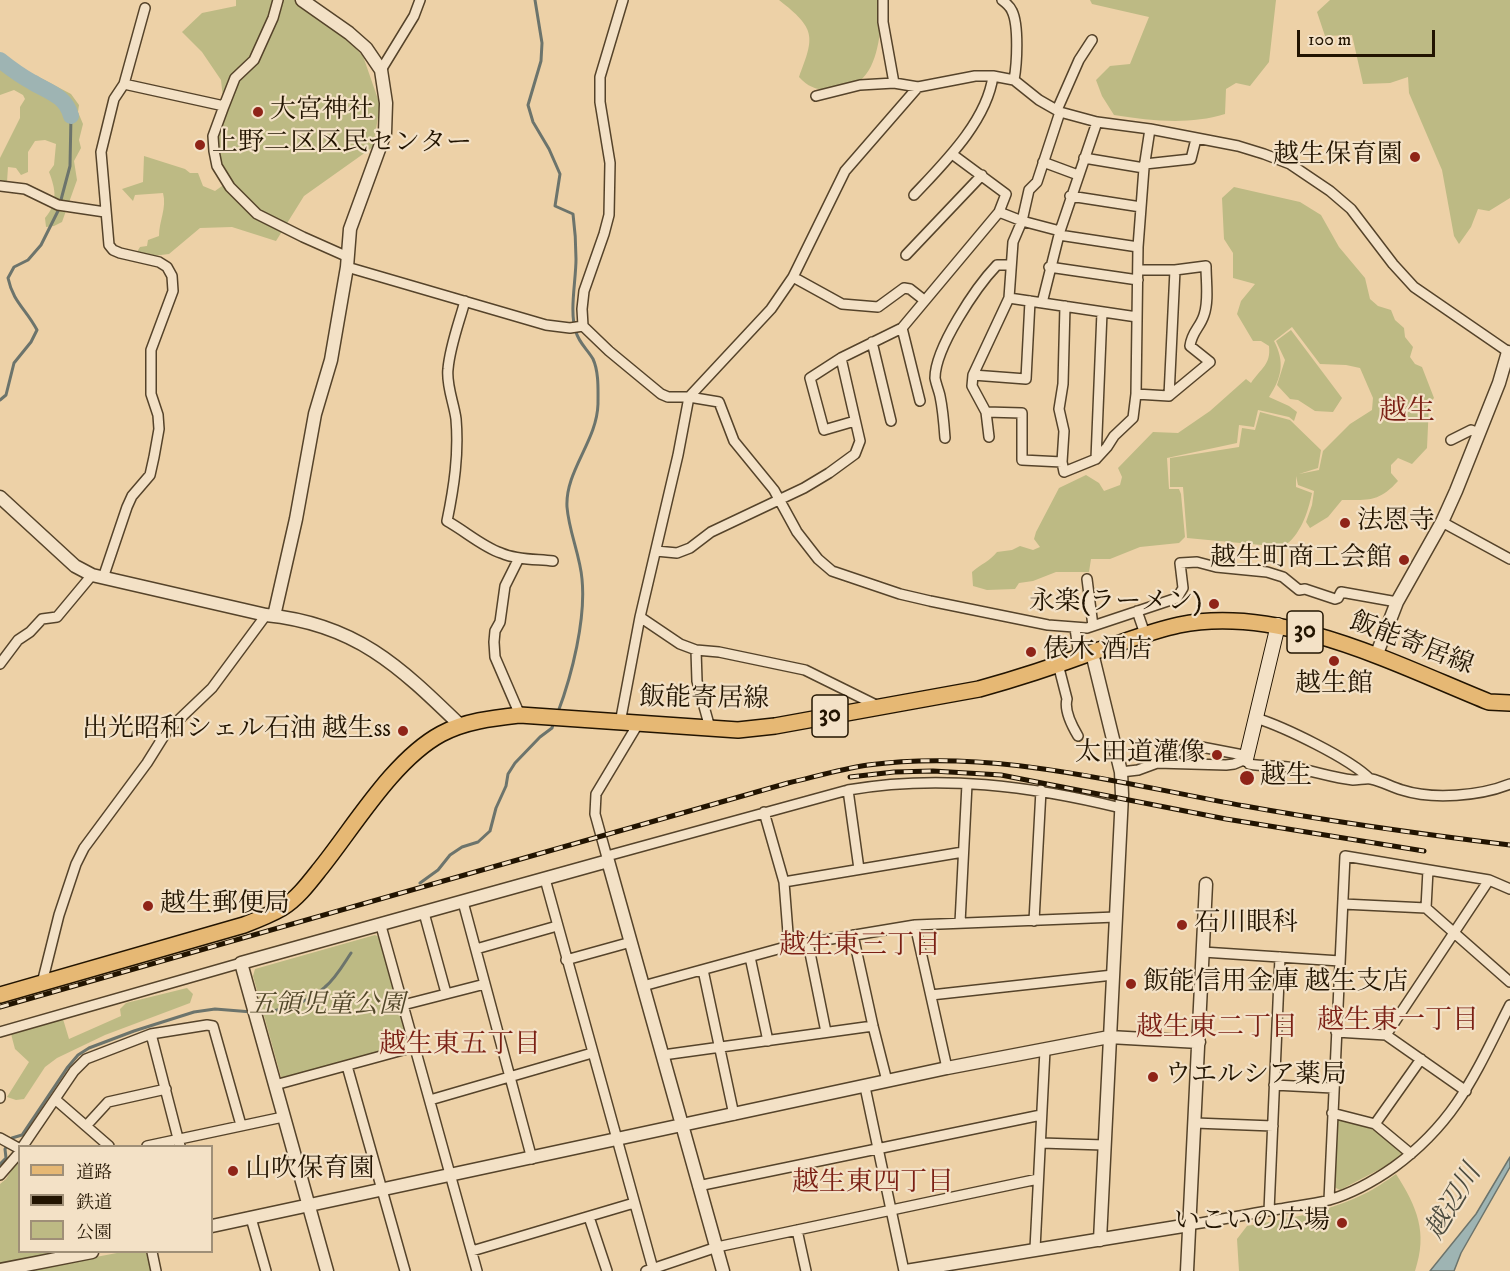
<!DOCTYPE html>
<html>
<head>
<meta charset="utf-8">
<style>
	body { margin:0 }
	#map { position:relative; width:1510px; height:1271px; overflow:hidden; background:#edd1a7; font-family:"IM FELL DW Pica","Noto Serif JP",serif }
	canvas { display:block }
	.legend { position:absolute; left:18px; top:1145px; width:195px; height:108px; box-sizing:border-box; background:#f3e1c6; border:2px solid #9f8f77; margin:0; padding:8px 10px; list-style:none; font-size:18px; color:#221401 }
	.legend li { display:flex; align-items:center; gap:12px; height:30px }
	.legend b { width:30px; border:2px solid #9f8f77 }
	.scale { position:absolute; left:1297px; top:30px; width:138px; height:27px; box-sizing:border-box; border:3px solid #221401; border-top:0; padding-left:8px; font-size:18px; line-height:21px; white-space:nowrap; color:#221401; -webkit-text-stroke:4px #f3e1c6; paint-order:stroke }
</style>
</head>
<body>
<div id="map">
<canvas width="1510" height="1271"></canvas>
<ul class="legend">
<li><b style="height:8px;background:#e6b874"></b>道路</li>
<li><b style="height:8px;background:#221401"></b>鉄道</li>
<li><b style="height:16px;background:#bdba84"></b>公園</li>
</ul>
<div class="scale">100 m</div>
</div>
<script>
const g = document.querySelector('canvas').getContext('2d');
g.lineJoin = 'round';
function paint(path, color) {
  g.fillStyle = color;
  g.fill(path, 'evenodd');
}
function strokePath(path, color, width, dash) {
  g.strokeStyle = color;
  g.lineWidth = width;
  g.lineCap = dash ? 'butt' : 'round';
  g.setLineDash(dash || []);
  g.stroke(path);
}
function drawText(font, color, halo, rows, align = 'center') {
  g.font = font + ' "IM FELL DW Pica","Noto Serif JP",serif';
  g.lineWidth = 4.5;
  g.setLineDash([]);
  g.textBaseline = 'middle';
  g.strokeStyle = halo;
  g.fillStyle = color;
  for (const [text, x, y, turn = 0] of rows) {
    g.save();
    g.translate(x, y);
    g.rotate((+turn || 0) * Math.PI / 180);
    g.textAlign = isNaN(turn) ? turn : align;
    if (halo) g.strokeText(text, 0, 0);
    g.fillText(text, 0, 0);
    g.restore();
  }
}
paint(new Path2D(`
	M236,0H303L342,34L363,56L380,105L373,147L304,196L276,241L232,227L200,228L169,254L153,256L137,252L140,247L147,246L148,240L159,236C159,221 167,208 163,193L135,195L133,201L122,189L143,182L144,156L185,169L190,173H198L203,186L215,191L229,181L220,168L216,140L219,128L225,117L221,80L202,52L182,32L202,13L236,6Z
	M779,0H881C879,11 882,22 880,33C876,60 868,88 836,89C820,91 810,89 799,77C815,36 816,29 779,0Z
	M1090,0H1276L1269,62L1250,86L1236,83L1226,89L1225,114C1189,125 1152,121 1114,115L1102,96L1096,80L1110,66L1130,64L1149,17L1092,4Z
	M1330,0H1510V198L1489,211L1478,209L1471,227L1459,244L1454,236L1442,170L1409,93L1408,77L1390,83L1363,84L1352,35L1325,36L1317,12Z
	M0,60L6,70L18,77L37,76L71,94L79,105L78,112L83,124L79,140L81,148L74,161L77,180L62,222L54,226L46,227L45,218C58,203 56,190 49,172L54,165L56,144L45,140L35,141L28,152V172L21,175L16,168L8,167L7,182H0V158L20,118V107L25,99L23,95L14,90L0,95Z
	M1234,187L1300,202L1321,215L1339,247L1365,278L1370,299L1378,306L1391,310L1395,320L1404,328L1405,337L1413,347L1410,357L1415,364L1422,367L1434,398L1429,404L1427,448L1412,464L1398,458L1391,465V473L1398,481C1379,502 1369,500 1342,500L1328,517L1310,528L1306,522L1312,505L1314,491L1298,485L1296,476V487L1312,493C1308,513 1300,536 1283,547L1187,538L1183,487H1170V458L1239,447L1242,428L1255,430L1260,412L1290,420L1321,450L1318,468L1299,474L1319,470L1323,451L1350,424L1372,410L1373,398L1360,368L1346,365L1320,364L1292,327L1274,341C1285,362 1282,377 1269,397L1289,406L1297,412L1294,421L1289,417L1258,410L1254,427L1239,425L1237,443L1167,458L1169,489H1179L1181,494L1185,537L1179,543L1140,547L1110,559H1091L1089,572H1056L1033,581L1019,583L1015,589L987,590L973,586L972,572C981,564 990,561 997,552L1012,550L1020,546L1033,550L1040,547L1034,539L1036,532L1059,488L1086,475L1099,483L1104,491L1120,485L1122,477L1118,468L1153,432L1178,433L1210,411L1246,379L1251,383C1261,368 1271,365 1269,346L1261,341H1253L1237,314L1241,301L1255,284L1233,278V253L1224,239L1222,198Z
	M1291,330L1342,398L1333,412L1315,411L1298,400L1290,399L1277,385L1285,360L1276,341Z
	M375,935L379,937L408,1041L406,1044L284,1078L281,1077L253,976L255,969Z
	M187,988L193,994L190,1003L105,1035L57,1058L45,1067L24,1099L16,1100L7,1097L29,1062L15,1049L11,1034L42,1023L63,1019L69,1039L121,1016L120,1009L126,1003Z
	M1339,1118L1377,1131L1401,1152V1155L1384,1167L1340,1190L1334,1187L1337,1120Z
	M19,1158L20,1252H61L0,1263V1184L6,1179Z
	M1396,1174C1417,1207 1428,1232 1415,1271H1239L1237,1239L1247,1226C1286,1219 1328,1212 1364,1194C1375,1189 1386,1181 1396,1174Z
	M122,1252H146L151,1271H23Z`), '#bdba84');
const water = new Path2D(`
	M1510,1157V1167L1461,1253L1454,1271H1430L1476,1214Z`);
paint(water, '#9eb4b3');
strokePath(water, '#6c746c', 1.5);
strokePath(new Path2D(`
	M535,0L542,43L541,61L528,105L533,122L549,149L560,174L555,206L573,214C575,229 576,244 576,259C576,281 569,312 576,332C579,343 588,350 593,359C599,372 598,390 598,404C597,441 565,471 567,507C569,532 580,555 582,579C586,619 572,675 558,712
	M0,400L6,395L14,363L31,342L37,330C26,309 13,302 8,278L14,267L28,260L41,245L58,211L70,166L71,116
	M420,883L438,870L450,855L462,847L478,842L490,831L496,808L506,786L508,774L515,763L540,737L552,728L554,721
	M259,1012C280,1012 309,1002 325,987C336,978 343,965 351,953
	M0,1164L6,1158L5,1149L12,1138L22,1135L67,1068L78,1055L89,1048L134,1031L194,1012L215,1009L252,1012`), '#6c746c', 3);
strokePath(new Path2D(`
	M0,60C10,68 21,76 32,82C49,92 66,96 71,116`), '#9eb4b3', 16);
const minor = new Path2D(`
	M278,0L273,18L254,60L235,78L224,106L213,136L214,151L217,166L230,187L257,214L303,237L348,257
	M623,0L600,77V102L610,163L609,215L604,234L584,291L582,309L583,326L609,351L661,394L668,397H689L719,402L734,441L774,490L797,532L818,559L832,571L900,594L930,601L1048,625L1087,628L1177,598L1183,588L1180,563L1197,562L1216,567L1267,572L1283,577L1299,590L1305,589L1335,599L1338,598L1341,592L1397,602
	M883,0V22L894,83
	M1002,0C1006,3 1010,6 1012,11C1019,25 1017,64 1014,80
	M381,70L414,16L420,0
	M124,84L224,106
	M816,96L860,85L894,83L918,87L975,76H993L1014,80L1039,100L1060,112L1097,122L1150,129L1238,146L1264,154L1290,164L1330,191L1351,209L1393,264L1414,287L1510,353
	M1057,110L1079,60L1092,40
	M1084,158L1144,168
	M1043,162L1078,175
	M1145,164L1191,159L1196,139
	M0,186L25,189L58,205L105,212
	M914,195C944,163 987,121 993,76
	M1070,196L1141,207
	M999,212L1022,221L1060,231
	M1059,235L1138,247
	M906,255L982,175
	M347,267L546,325L570,328L583,326
	M1049,267L1138,280
	M793,277L842,304L878,307L904,288L910,289L924,300
	M1009,298L1137,317
	M465,301C459,323 450,346 448,369C446,385 454,403 456,419C459,454 454,487 447,521C465,531 483,547 501,553C517,560 536,559 553,561
	M1042,303L1060,231L1097,122
	M902,328L920,401
	M872,342L891,421
	M973,375L1026,379L1030,301
	M1136,394L1169,396L1210,362L1190,346C1192,331 1200,328 1204,315C1209,301 1206,282 1206,266L1175,270H1138
	M1169,396L1175,270
	M986,412L1022,413V460L1062,462L1064,431L1059,409L1063,384L1065,306
	M855,421L824,430L810,378L841,358L902,328L999,212L1006,194L952,154
	M989,437L986,412L972,386L973,375L1009,298L1013,242L1022,221L1029,190L1037,182L1060,112
	M945,438C944,424 943,410 940,396C939,391 936,384 935,378C935,348 976,287 997,265H1010
	M1451,440L1471,430L1479,433
	M1096,459L1102,312
	M1062,462L1064,472L1096,459L1107,447L1114,436L1133,418L1136,394L1138,247L1144,168L1150,129
	M1442,522L1510,559
	M656,551L677,553L690,548L711,532L804,488L829,473L855,454L860,441L841,358
	M519,558L505,586L500,622L495,631L494,642L495,657L520,715
	M103,578L127,507L132,496L150,475L154,457L159,429L158,415L151,394V350L173,291L172,276L167,267L159,262L120,253L113,250L109,245L101,152L114,99L124,84L145,8
	M1087,579L1093,626
	M1137,611L1145,634
	M640,617L680,644L696,650L719,652L805,670L878,706
	M1075,628L1079,657
	M696,650L697,681L710,728
	M0,664L18,640L30,632L42,619L57,617L92,575
	M1058,664L1067,699C1064,710 1072,726 1078,736
	M1256,718C1284,727 1349,758 1370,779
	M620,723L640,617L678,455L689,397L771,309L793,277L845,171L918,87
	M1171,763L1176,753L1191,745L1243,755L1248,753
	M1121,772L1138,770L1157,763L1226,765L1234,764L1246,759L1249,764C1265,767 1279,765 1295,768C1314,771 1333,778 1353,780C1359,780 1366,778 1371,779C1382,781 1391,787 1402,790C1433,800 1480,796 1510,784
	M848,790L859,869
	M764,812L784,882L789,946
	M607,856L848,790C939,774 1032,786 1121,808
	M608,861L595,814L596,794L638,724
	M545,879L653,1269
	M784,882L963,852
	M463,902L532,1159
	M1343,904L1426,908L1510,982
	M1426,908L1428,870
	M424,913L446,993
	M1034,921L1041,790
	M960,923L967,784
	M915,925L947,1068
	M381,926L477,1271
	M853,935L873,1026L887,1081
	M808,943L826,1032
	M476,949L557,926
	M1203,952L1340,961
	M750,957L768,1041
	M566,960L631,942
	M703,970L734,1115
	M42,983L59,915L76,864L84,848L147,763L167,731L212,688L266,615
	M643,986L789,946L915,925L1116,917
	M931,995L1113,975
	M403,1005L485,984
	M0,1032L241,963
	M1336,1032L1386,1035L1466,1091
	M151,1034L180,1146
	M1386,1035L1489,880
	M663,1055L873,1026
	M347,1066L405,1271
	M275,1085L414,1047
	M1274,1085L1333,1088
	M865,1087L904,1271
	M0,1095V1098
	M56,1100L109,1146
	M430,1100L592,1053
	M1332,1113L1375,1124
	M1195,1123L1273,1126
	M86,1126L108,1102L166,1089
	M0,1138L20,1149
	M1041,1143L1104,1145
	M23,1146L74,1071L86,1059L151,1034L207,1025L213,1026L241,1125
	M147,1146L283,1117
	M1411,1154L1375,1124L1421,1059
	M0,1175L20,1152
	M698,1186L1041,1115
	M1329,1200L1345,856L1489,880L1510,889
	M1269,1211L1280,957
	M589,1217L607,1271
	M251,1218L266,1271
	M1189,1225C1219,1220 1249,1214 1279,1209C1296,1206 1313,1204 1329,1200C1353,1193 1374,1181 1394,1167C1457,1121 1476,1072 1510,1005
	M797,1230L806,1271
	M1035,1249L1045,1050
	M472,1251L634,1203
	M152,1252L156,1271
	M646,1271L717,1247L1038,1179`);
const tertiary = new Path2D(`
	M0,497L75,566L92,575L266,615C356,624 399,666 461,726
	M274,616L296,519L315,414L331,360L347,267L350,229L385,133L386,103L381,70L366,48L349,33L302,0
	M1092,653L1121,772L1122,795L1100,1240
	M1376,656L1397,602L1442,522L1456,491L1499,383L1508,352
	M212,1226L947,1068L1109,1037L1199,1042
	M0,1270L92,1252
	M327,1271L241,963L608,861L723,1271
	M906,1271L1189,1225
	M1187,1271L1206,884`);
const secondary = new Path2D(`
	M1246,759L1278,625`);
const primary = new Path2D(`
	M0,995L244,925C257,920 270,915 282,908C297,899 309,883 320,869C354,827 393,760 441,734C465,721 493,718 520,715L738,730L775,726L979,689C1019,678 1058,665 1096,651C1124,642 1151,631 1179,625C1281,604 1397,665 1489,702L1510,703`);
strokePath(minor, '#55432a', 12);
strokePath(tertiary, '#55432a', 15);
strokePath(secondary, '#221401', 16);
strokePath(primary, '#221401', 18);
strokePath(minor, '#f3e1c6', 9);
strokePath(tertiary, '#f3e1c6', 12);
strokePath(secondary, '#f3e1c6', 14);
strokePath(primary, '#e6b874', 15);
const rail = new Path2D(`
	M850,777L894,772L933,771L1001,775L1226,819L1424,851
	M0,1007L788,783C814,777 841,769 868,765C995,748 1121,784 1245,806C1333,822 1421,834 1510,845`);
strokePath(rail, '#221401', 5);
strokePath(rail, '#f3e1c6', 3, [9]);
for (const [x, y, r, color] of [
	[258,112,6,"#8f2418"],
	[200,145,6,"#8f2418"],
	[1415,157,6,"#8f2418"],
	[1345,523,6,"#8f2418"],
	[1404,560,6,"#8f2418"],
	[1214,604,6,"#8f2418"],
	[1031,652,6,"#8f2418"],
	[1334,661,6,"#8f2418"],
	[403,731,6,"#8f2418"],
	[1217,755,6,"#8f2418"],
	[1247,778,8,"#8f2418"],
	[148,906,6,"#8f2418"],
	[1182,925,6,"#8f2418"],
	[1131,984,6,"#8f2418"],
	[1153,1077,6,"#8f2418"],
	[233,1171,6,"#8f2418"],
	[1342,1223,6,"#8f2418"]
]) {
  const dot = new Path2D();
  dot.arc(x, y, r, 0, 2 * Math.PI);
  g.fillStyle = color;
  g.fill(dot);
  strokePath(dot, '#f3e1c6', 2);
}
for (const [x, y, w] of [
	[1305,632,36],
	[830,716,36]
]) {
  const box = new Path2D();
  box.roundRect(x - w / 2, y - 21, w, 42, 4.5);
  g.fillStyle = '#f3e1c6';
  g.fill(box);
  strokePath(box, '#221401', 1.5);
}
drawText('bold 24px', '#221401', null, [
	["30",1305,632],
	["30",830,716]
]);
drawText('26px', '#221401', '#f3e1c6', [
	["大宮神社",270,112],
	["上野二区区民センター",212,145],
	["越生保育園",1403,157,"right"],
	["法恩寺",1357,523],
	["越生町商工会館",1392,560,"right"],
	["永楽(ラーメン)",1202,604,"right"],
	["俵木 酒店",1043,652],
	["越生館",1334,686,"center"],
	["出光昭和シェル石油 越生ss",391,731,"right"],
	["太田道灌像",1205,755,"right"],
	["越生",1260,778],
	["越生郵便局",160,906],
	["石川眼科",1194,925],
	["飯能信用金庫 越生支店",1143,984],
	["ウエルシア薬局",1165,1077],
	["山吹保育園",245,1171],
	["いこいの広場",1330,1223,"right"]
], 'left');
drawText('26px', '#221401', '#f3e1c6', [
	["飯能寄居線",1411,645,21],
	["飯能寄居線",704,700,1]
]);
drawText('italic 26px', '#504628', '#f3e1c6', [
	["五領児童公園",327,1007]
]);
drawText('27px', '#7a1f14', '#f3e1c6', [
	["越生東三丁目",860,947],
	["越生東一丁目",1398,1022],
	["越生東二丁目",1217,1029],
	["越生東五丁目",460,1046],
	["越生東四丁目",873,1184]
]);
drawText('italic 27px', '#4d4c3f', '#f3e1c6', [
	["越辺川",1455,1203,-59]
]);
drawText('28px', '#7a1f14', '#f3e1c6', [
	["越生",1407,413]
]);
</script>
</body>
</html>
